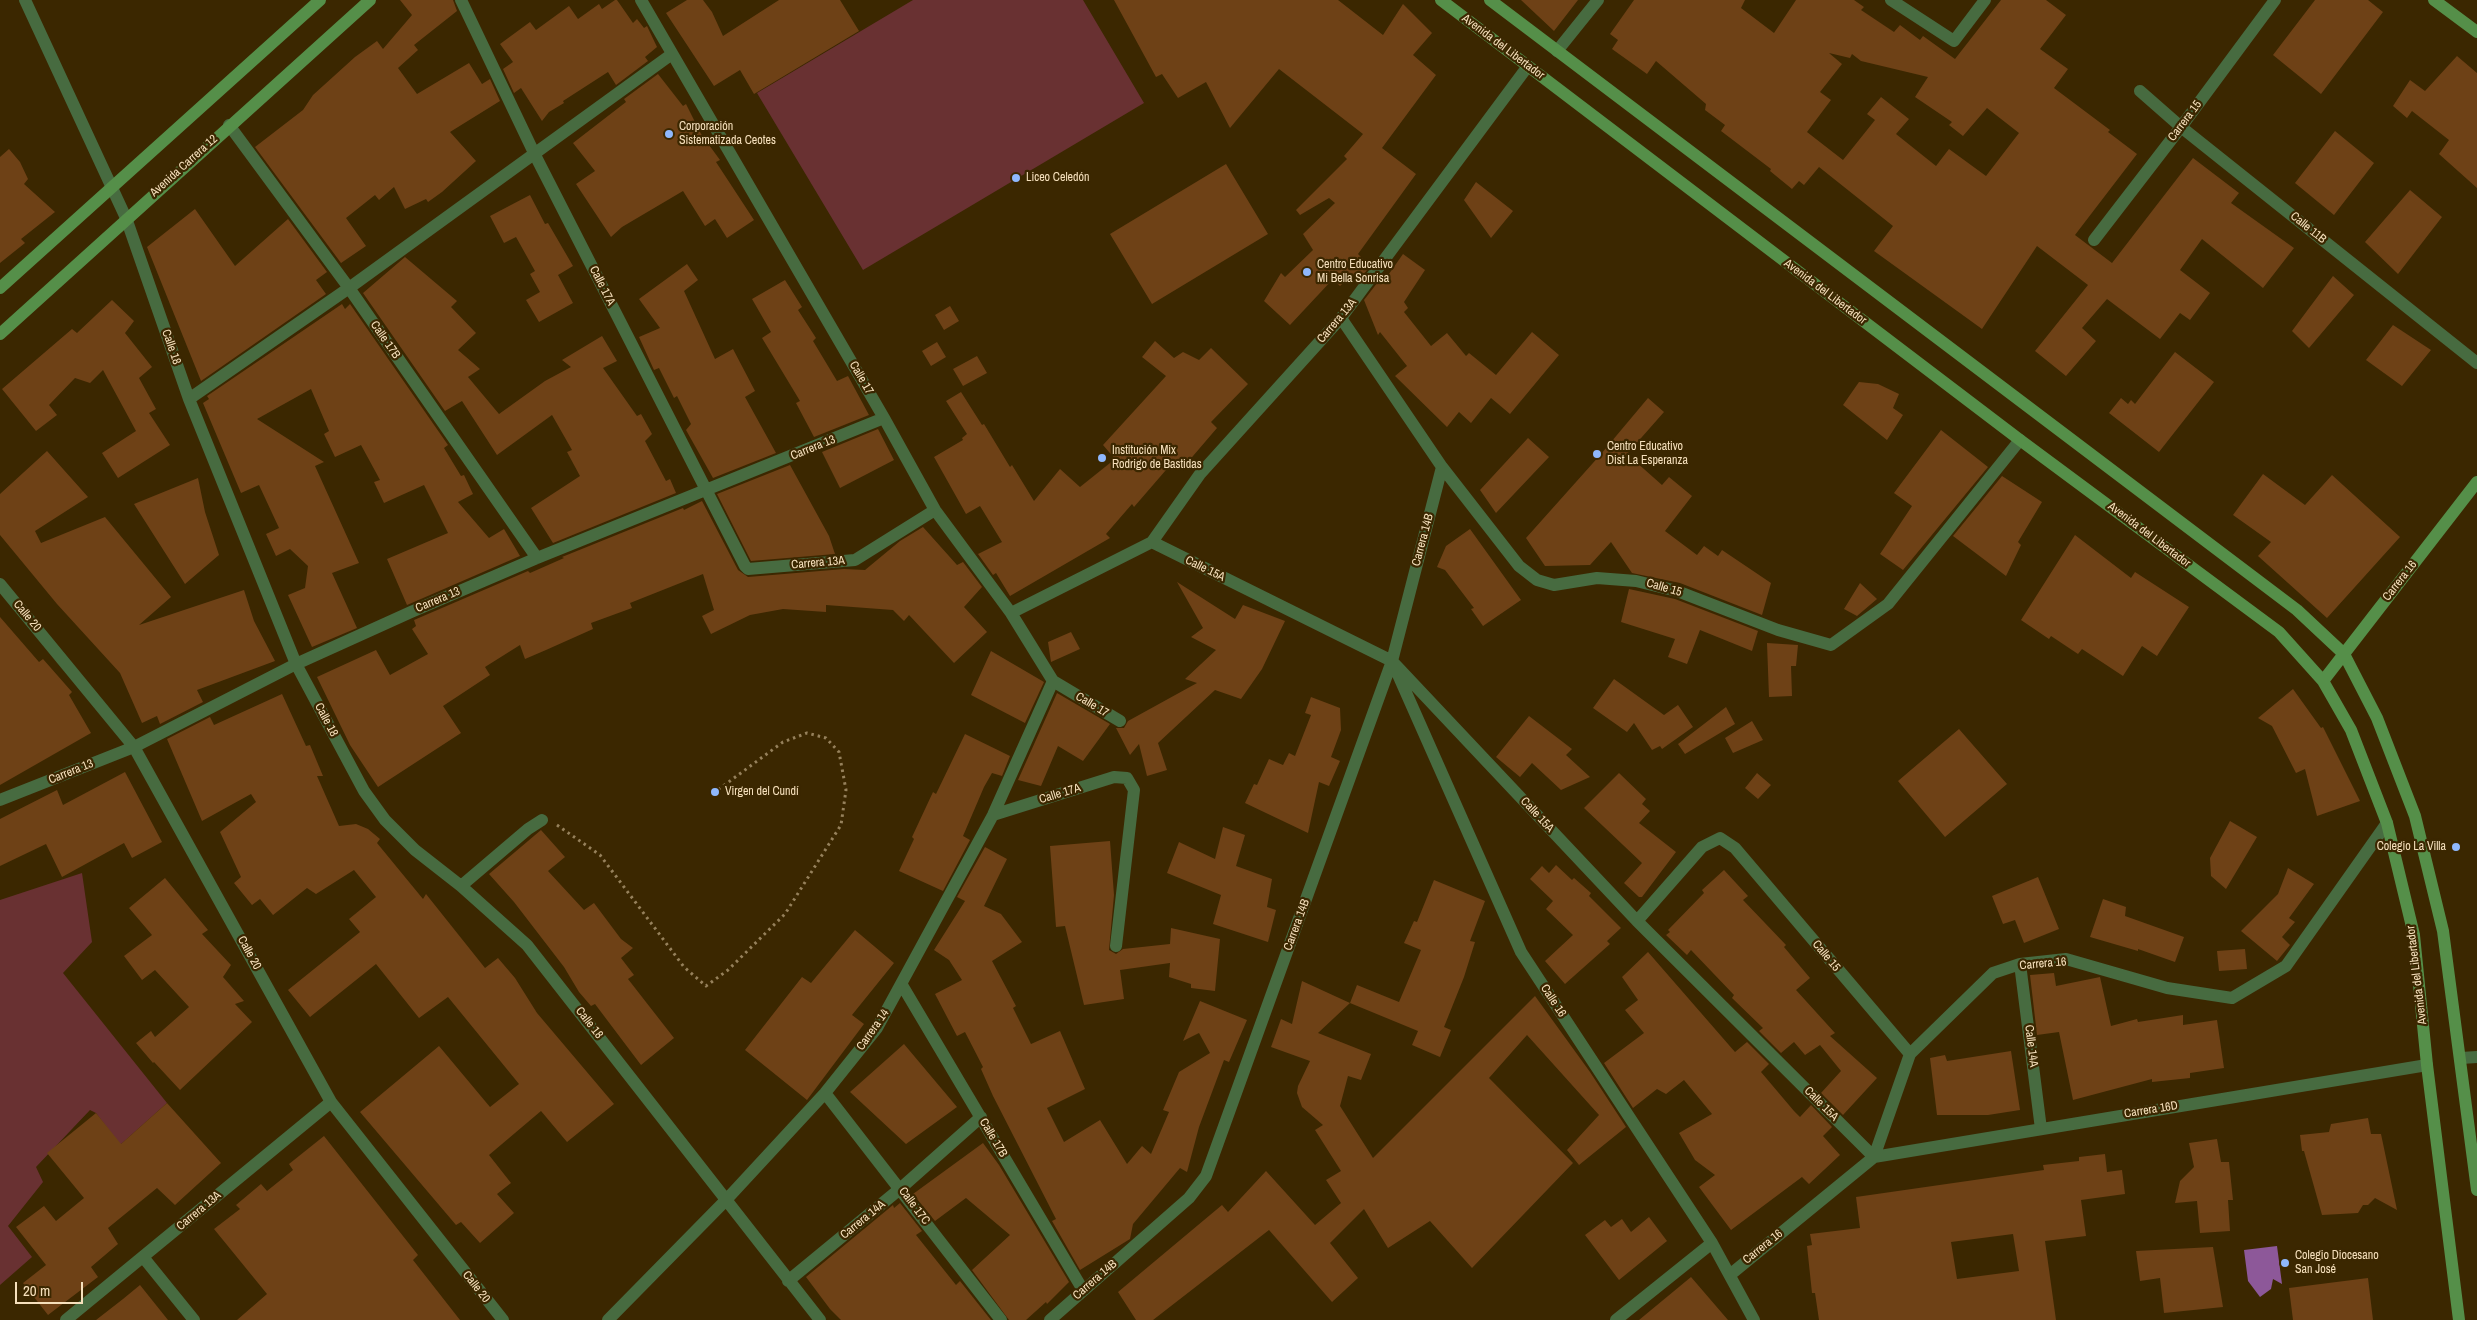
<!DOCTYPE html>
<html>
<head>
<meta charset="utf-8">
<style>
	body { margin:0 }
	#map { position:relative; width:2477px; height:1320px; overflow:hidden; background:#3b2700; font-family:"Archivo Narrow",sans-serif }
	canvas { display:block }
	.scale { position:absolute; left:15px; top:1282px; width:68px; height:22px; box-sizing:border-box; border:2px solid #f6e0bc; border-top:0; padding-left:6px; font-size:15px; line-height:18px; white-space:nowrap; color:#f6e0bc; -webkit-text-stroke:4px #3b2700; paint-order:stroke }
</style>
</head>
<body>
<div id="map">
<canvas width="2477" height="1320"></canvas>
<div class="scale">20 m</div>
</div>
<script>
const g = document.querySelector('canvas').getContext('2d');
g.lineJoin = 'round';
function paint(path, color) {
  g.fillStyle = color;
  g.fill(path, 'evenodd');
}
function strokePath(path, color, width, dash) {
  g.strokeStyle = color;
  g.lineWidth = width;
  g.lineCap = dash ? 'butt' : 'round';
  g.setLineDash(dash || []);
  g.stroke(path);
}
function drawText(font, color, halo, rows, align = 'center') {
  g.font = font + ' "Archivo Narrow",sans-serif';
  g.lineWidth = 4.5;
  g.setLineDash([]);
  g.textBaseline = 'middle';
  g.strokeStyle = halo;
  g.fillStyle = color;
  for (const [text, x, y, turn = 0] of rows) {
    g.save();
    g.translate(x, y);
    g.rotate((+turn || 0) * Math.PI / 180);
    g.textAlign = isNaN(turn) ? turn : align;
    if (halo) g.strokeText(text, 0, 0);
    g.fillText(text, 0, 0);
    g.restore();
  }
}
paint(new Path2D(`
	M913,0H1083L1144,103L863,270L757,93Z
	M82,873L92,942L63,973L167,1103L120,1145L96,1113L90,1110L36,1167L43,1182L8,1226L32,1257L0,1285V900Z`), '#693132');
paint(new Path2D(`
	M2277,1246L2282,1284L2273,1279L2271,1289L2260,1297L2248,1281L2244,1250Z`), '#8d5899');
paint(new Path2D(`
	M400,0H453L457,11L414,45L418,50L398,68L417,94L469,63L482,84L490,79L500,101L450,132L476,161L442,192L428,202L426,199L405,209L394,187L379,200L375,195L346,218L366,246L341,263L255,147L303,110L313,95L355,57L377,41L383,49L412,15Z
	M615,0H617L633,23L637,19L644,28L647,26L657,47L645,57L648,61L616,85L608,72L563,101L564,103L549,112L542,121L521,88L514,93L503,69L513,62L500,44L530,22L536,30L569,6L578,19L599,4L602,9Z
	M687,0H703L712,12L723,36L779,0H840L859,31L754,94L740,70L714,86L666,13Z
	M1114,0H1338L1383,35L1403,4L1432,33L1413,55L1436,75L1382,148L1416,174L1358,254L1370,266L1357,283L1353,273L1340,286L1333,279L1290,325L1264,301L1281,273L1285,277L1313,250L1303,234L1335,203L1329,198L1300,215L1296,210L1347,159L1344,156L1363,134L1279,69L1230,128L1206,82L1178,98L1162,74L1156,77Z
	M1521,0H1578L1554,31Z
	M1634,0H1745L1741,8L1774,33L1796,0H1854L1864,7L1861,10L1894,32L1900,25L1920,40L1923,36L1955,59L2001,0H2046L2066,15L2040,49L2068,69L2054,88L2110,130L2108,132L2137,154L2075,235L2112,263L2193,158L2239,193L2231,203L2294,248L2263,288L2202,239L2180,270L2210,293L2190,320L2180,313L2160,339L2107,299L2082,328L2096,341L2066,376L2035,351L2088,285L2037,246L1982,329L1874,251L1893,226L1819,167L1804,185L1799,181L1792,189L1770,171L1771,169L1721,131L1725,125L1705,110L1706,104L1656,61L1647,74L1612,49L1618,40L1610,34ZM1829,53L1850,58L1852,54L1861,61L1928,77L1915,97L1952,122L1949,125L1963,136L1987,108L2019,133L1986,176L1949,149L1936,166L1896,134L1909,119L1881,97L1867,114L1875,120L1843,160L1807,132L1831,100L1820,92L1842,64Z
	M2315,0H2368L2383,12L2321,94L2273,55Z
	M2457,56L2477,73V188L2439,154L2449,140L2412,111L2407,118L2393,106L2410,80L2425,91Z
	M658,74L683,106L686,104L701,134L720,160L716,162L754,220L727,238L715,219L705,226L683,191L622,227L611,237L576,184L595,171L573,143L626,102L624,99Z
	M2335,131L2374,163L2334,215L2295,183Z
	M9,149L20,162L28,179L24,184L55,212L21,239L25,243L0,263V157Z
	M1226,164L1268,234L1152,304L1110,234Z
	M1476,182L1513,211L1491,238L1464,200Z
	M2410,190L2442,217L2398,274L2365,242Z
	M530,195L545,224L548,223L573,266L558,275L573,303L539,322L526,300L540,292L530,274L535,271L516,237L504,243L490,216Z
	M195,209L235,266L288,219L327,272L316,280L326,294L201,381L147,247Z
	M1403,254L1425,270L1404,302L1408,308L1404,312L1431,346L1447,333L1466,356L1469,353L1496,375L1532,332L1559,355L1510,414L1491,398L1471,423L1459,412L1447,427L1395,376L1407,366L1380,332L1378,335L1364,300L1381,278L1384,281Z
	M405,257L457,301L451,307L476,333L458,350L480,369L468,377L499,414L545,381L571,367L562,360L602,336L617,361L603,368L637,416L641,414L652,434L645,441L666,481L670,479L676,493L553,543L531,508L580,476L567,452L572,450L552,415L497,455L462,401L445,411L363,293Z
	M687,264L698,280L684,291L715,359L733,349L755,391L745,397L776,453L713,478L686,430L691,424L677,396L674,398L659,368L654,370L639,337L660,328L639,299Z
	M2333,276L2354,295L2309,348L2292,331Z
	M785,280L802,307L798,310L816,338L813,341L837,381L848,376L869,415L814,437L796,403L800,401L762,338L771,332L752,299Z
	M112,300L134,321L125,333L152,367L139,378L156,409L149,413L170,445L118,478L102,453L136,431L103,370L90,383L75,378L49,405L57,415L36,431L2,389L72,329L77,333Z
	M342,304L345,309L350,304L448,445L444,448L461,476L464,475L473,494L458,502L489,538L504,529L520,556L407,605L387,559L448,533L424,485L384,503L374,482L380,480L361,445L335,457L324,434L329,431L311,389L257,419L324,462L315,466L359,563L332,573L357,628L312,647L288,595L305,588L308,566L290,549L276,556L266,534L279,528L259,485L241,493L203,403L209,399L207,396Z
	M950,306L959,321L944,330L935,315Z
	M2393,325L2431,350L2402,386L2366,360Z
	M1155,341L1174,358L1183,352L1199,360L1211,348L1248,384L1211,422L1217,428L1181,470L1172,463L1134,507L1132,504L1106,534L1110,538L1010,596L996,573L993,575L978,554L1002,542L980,506L966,514L934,457L963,440L962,438L967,434L946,401L961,392L982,425L984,424L1010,467L1012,465L1034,501L1060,469L1080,487L1115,459L1103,445L1166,376L1142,357Z
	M937,342L946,357L931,366L922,351Z
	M2175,352L2214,382L2159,452L2109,413L2121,398L2128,404L2131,400L2135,404Z
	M977,356L987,373L963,386L953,369Z
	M1859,382L1878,384L1899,394L1893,408L1903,415L1887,440L1843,405Z
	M1648,398L1664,412L1627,454L1662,485L1669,477L1692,496L1665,531L1697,555L1704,546L1718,556L1722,550L1771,583L1762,615L1680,583L1632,573L1611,542L1590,565L1545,566L1526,538L1601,454Z
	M878,429L894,460L840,488L822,452Z
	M1941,430L1988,467L1903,570L1880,554L1912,506L1894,493Z
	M1528,438L1549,457L1496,513L1480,490Z
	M47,451L88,497L35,531L41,543L105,517L171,597L139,625L244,590L254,621L275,661L197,690L203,702L160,724L157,716L142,723L120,673L57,604L0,535V494Z
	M790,465L829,536L835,554L751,561L717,494Z
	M2263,474L2305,505L2332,475L2400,537L2327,618L2258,556L2271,542L2233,515Z
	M2002,476L2042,502L2018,542L2021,545L2006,576L1953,536Z
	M198,478L205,512L219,555L185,584L134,504Z
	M702,501L738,570L748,577L844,569L865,570L900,541L923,527L957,565L963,562L982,587L964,607L987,632L954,663L909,615L904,621L893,610L826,605V612L783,609L750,615L711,634L702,616L714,610L703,574L630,603L632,608L591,623L593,629L546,650L525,659L520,645L485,667L490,675L443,706L461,733L378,787L350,745L317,677L376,650L390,675L428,654L412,629L416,626L414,620L528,571L530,573L564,558L562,557L683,508L684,510Z
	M1470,529L1521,600L1483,626L1471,609L1474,608L1445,570L1437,567L1446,546Z
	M2075,535L2131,578L2135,572L2189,607L2157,656L2142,646L2123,676L2082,649L2078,654L2051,636L2049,639L2021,620Z
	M1177,582L1235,619L1243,605L1285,621L1262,669L1241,699L1215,690L1158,743L1167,770L1147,776L1139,744L1130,755L1116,728H1124L1128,721L1197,683L1185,679L1216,650L1191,637L1203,628Z
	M1860,583L1877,599L1857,616L1844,609Z
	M1629,589L1675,599L1758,631L1752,651L1700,630L1687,664L1668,657L1675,639L1621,622Z
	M0,617L39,662L43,659L72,692L69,695L91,733L0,785Z
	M1071,632L1080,649L1051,662L1048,642Z
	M1767,643L1798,645L1796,666H1791L1792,696L1769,697Z
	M991,651L1044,682L1025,723L971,695Z
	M1614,679L1664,715L1678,705L1693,727L1662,749L1660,746L1652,750L1634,723L1627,732L1593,708Z
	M2293,689L2321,728L2323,727L2360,801L2317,816L2305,769L2296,773L2272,726L2258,718Z
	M1057,693L1110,724L1083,761L1058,746L1041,786L1018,780Z
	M282,694L306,746L310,745L323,776H317L339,826L356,824L368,829L380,839L377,843L423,899L426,894L485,968L498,958L515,978L537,1013L614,1104L567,1142L541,1111L489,1155L511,1183L497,1194L514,1213L480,1243L461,1222L456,1225L360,1112L439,1046L490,1107L519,1084L448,997L419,1018L376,964L310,1017L288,990L360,932L349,919L376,897L354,870L316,894L307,888L273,915L260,899L252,905L234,883L241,877L220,832L256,802L251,794L202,821L167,739L210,717L214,725Z
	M1311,697L1340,708L1341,730L1331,757L1340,761L1329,786L1319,782L1308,833L1245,803L1254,784L1257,785L1269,759L1283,765L1289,753L1295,756L1311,715L1305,713Z
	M1726,707L1735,724L1685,754L1678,744Z
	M1529,716L1572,749L1566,755L1590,777L1561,790L1532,763L1520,777L1496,757Z
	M1752,721L1763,740L1733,753L1725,738Z
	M1959,729L2007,784L1945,837L1898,781Z
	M965,734L1010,756L1002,776L992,773L984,787L963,836L970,840L943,891L899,871L914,839L912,837L933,792L936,794Z
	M125,772L162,842L132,858L124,843L62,877L46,844L0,866V819L57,790L63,805Z
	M1619,773L1646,799L1642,804L1650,811L1639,823L1676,852L1642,897H1639L1624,883L1642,863L1584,808Z
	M1757,773L1771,785L1758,799L1745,788Z
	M2230,821L2257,837L2226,889L2211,876L2210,858Z
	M1223,827L1245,835L1236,866L1272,879L1267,907L1276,910L1268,942L1213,924L1221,895L1167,873L1179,842L1215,859Z
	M541,830L565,857L548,871L584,910L594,903L621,939L633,948L621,958L634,975L628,979L674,1038L641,1065L595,1004L591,1006L579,992L564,967L514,902L489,874Z
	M1110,841L1114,895L1109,950L1116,954L1123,949L1170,944L1171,928L1220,939L1215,991L1191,988V984L1169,977L1170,963L1120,970L1124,999L1084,1005L1065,926L1056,927L1050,846Z
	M985,847L1007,859L984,906L1001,914L1022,942L992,961L1016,1006L1013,1008L1031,1044L1060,1031L1085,1089L1047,1108L1064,1142L1100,1120L1127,1164L1142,1146L1151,1154L1169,1112L1163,1110L1179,1072L1210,1053L1199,1033L1183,1041L1200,1001L1247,1020L1229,1062L1224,1060L1199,1127L1187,1172L1180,1168L1133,1224L1130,1239L1080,1270L1052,1221L1056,1219L993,1096L981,1069L983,1067L965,1032L957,1036L935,994L962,980L949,960L934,950L965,901L957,897Z
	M1556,865L1572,880L1574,878L1591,893L1589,896L1621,928L1607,941L1610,944L1565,984L1545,961L1573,935L1546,909L1553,901L1530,879L1542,866L1549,873Z
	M2288,868L2314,884L2289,918L2295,922L2282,937L2290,945L2277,961L2241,931L2278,894Z
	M1724,870L1748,896L1743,900L1786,945L1784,947L1810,978L1796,990L1835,1033L1830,1036L1877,1078L1843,1115L1821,1093L1841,1071L1820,1045L1805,1055L1794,1042L1781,1053L1759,1031L1763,1028L1732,998L1734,995L1691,950L1687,955L1666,935L1670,932L1668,930L1704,893L1702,890Z
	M2038,877L2059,929L2024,943L2015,920L2003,924L1992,896Z
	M165,878L208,930L202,934L231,965L223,977L244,1001L235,1004L252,1022L180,1090L154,1062L153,1063L136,1043L151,1031L155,1037L189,1007L155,970L142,980L124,956L152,935L129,908Z
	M1434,880L1485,901L1470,941L1475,942L1464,977L1444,1027L1451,1030L1440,1057L1412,1045L1418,1031L1350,1003L1357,985L1399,1002L1421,950L1404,943L1414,921L1417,922Z
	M2103,899L2126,907L2125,916L2184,937L2175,962L2138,949V951L2090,937Z
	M855,930L894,963L852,1015L864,1024L807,1100L745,1050L802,977L811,983Z
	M2245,949L2247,969L2219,971L2217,951Z
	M1648,952L1735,1052L1747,1042L1769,1064L1761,1072L1794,1111L1800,1117L1811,1105L1832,1127L1823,1136L1840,1155L1809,1184L1802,1177L1731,1230L1699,1187L1715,1175L1695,1160L1679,1133L1712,1114L1684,1080L1666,1094L1657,1089L1633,1108L1604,1063L1644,1033L1625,1010L1638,1000L1622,977Z
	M2054,973L2056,986L2100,977L2111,1026L2137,1019L2138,1022L2183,1015V1025L2217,1020L2224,1068L2190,1073V1078L2152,1082V1079L2073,1100L2059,1032L2037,1035L2030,975Z
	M1302,981L1350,1003L1318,1033L1371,1054L1361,1080L1348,1076L1340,1106L1373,1158L1535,996L1590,1072L1626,1127L1579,1165L1567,1150L1599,1115L1527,1035L1489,1078L1573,1163L1472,1268L1430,1221L1388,1248L1364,1209L1330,1243L1358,1278L1332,1302L1269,1230L1153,1320H1136L1118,1292L1222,1205L1228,1212L1266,1171L1315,1225L1341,1203L1326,1180L1341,1171L1315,1130L1323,1125L1302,1107L1297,1093L1298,1086L1310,1061L1271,1047L1281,1019L1292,1024Z
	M904,1044L957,1107L906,1144L850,1092Z
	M2011,1051L2020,1110L1988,1115H1937L1930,1058L1945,1055L1947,1061Z
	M167,1103L221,1163L175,1205L157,1188L108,1228L118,1244L91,1267L98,1277L48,1315L23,1283L46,1265L16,1227L44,1206L56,1221L84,1198L47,1153L96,1113L121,1144Z
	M2368,1118L2371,1134H2381L2397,1210L2375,1198L2368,1205H2363L2358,1213L2322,1215L2304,1151H2302L2300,1135L2329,1132L2331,1124Z
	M324,1136L418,1255L413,1260L460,1320H237L267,1294L214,1229L240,1209L236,1205L261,1184L267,1191L293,1170L289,1164Z
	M2217,1139L2221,1162H2229L2233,1200H2228L2230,1231L2200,1233L2197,1201L2175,1203L2180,1181L2194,1167L2189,1143Z
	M983,1143L999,1165L1069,1282L1047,1304L1046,1302L1026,1320H1009L972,1270L1010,1235L966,1198L935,1221L913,1194Z
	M2105,1154L2107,1172L2122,1170L2125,1194L2081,1200L2086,1236L2045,1241L2056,1320H1819L1815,1293H1812L1807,1246L1812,1245L1810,1234L1860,1228L1856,1197L2044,1170L2043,1165L2079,1161V1157ZM2013,1234L2019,1271L1957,1279L1951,1242Z
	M900,1203L922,1231L916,1235L956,1285L960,1281L991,1320H841L830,1309L806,1277L893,1205L894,1208Z
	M1649,1217L1667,1241L1619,1280L1585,1235L1605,1220L1611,1227L1622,1219L1631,1232Z
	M2213,1247L2223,1307L2164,1313L2160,1278L2140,1281L2136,1251Z
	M1691,1277L1728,1320H1639Z
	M2368,1278L2373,1320H2293L2289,1288Z
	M140,1285L168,1320H96L123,1299Z`), '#6e4116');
strokePath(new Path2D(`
	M557,825L600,855L684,967L706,986L728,970L785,914L841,825L846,790L839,752L826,738L807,733L783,742L715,792`), '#96815b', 3, [2.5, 4]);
strokePath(new Path2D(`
	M25,0L126,218L189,399L296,664L364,791L385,820L415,850L461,886L527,945L820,1320
	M461,0L535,155L745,566L748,569L855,560L935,510
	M641,0L884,418L935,510L1011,613L1053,681L1120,721
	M1891,0L1954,41L1985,0
	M1557,51L1598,0
	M2140,91L2181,127L2477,363
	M229,125L349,288L537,558
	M2094,240L2181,127L2275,0
	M1341,318L1442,467L1519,566L1537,580L1554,585L1597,578L1636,581L1677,591L1778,630L1831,645L1888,604L2020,440
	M189,399L349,288L672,54
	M1152,542L1392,661L1637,921L1874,1157L2427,1065
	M0,584L134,747L331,1102L503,1320
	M1011,613L1152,542L1200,474L1341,318L1528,66
	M1396,670L1521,952L1712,1243L1754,1320
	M0,800L134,747L296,664L411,612L537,558L884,418
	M993,815L1114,777L1127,778L1134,790L1116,946
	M461,886L528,829L542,820
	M1637,921L1702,847L1720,838L1735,848L1910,1054
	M2020,964L2041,1129
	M902,985L1083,1290
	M2461,1058L2477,1057
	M825,1093L1001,1320
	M143,1257L194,1320
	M1731,1274L1874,1157L1910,1054L1993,973L2020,964L2066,959L2167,988L2232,998L2286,966L2387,823
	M788,1281L901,1188L981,1117
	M66,1320L331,1102
	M608,1320L727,1199L825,1093L877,1028L993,815L1053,681
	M1050,1320L1189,1198L1206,1176L1392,661L1442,467
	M1616,1320L1712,1243`), '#476b40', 12);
strokePath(new Path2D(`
	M1441,0L2020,440L2279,632L2323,681L2351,730L2387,823L2414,935L2427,1065L2459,1320
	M1490,0L2297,610L2344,654L2377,718L2415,816L2443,931L2477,1190
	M2434,0L2477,32
	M0,288L320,0
	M0,334L370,0
	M2323,681L2477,482`), '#558f49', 12);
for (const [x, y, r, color] of [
	[669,134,5,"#8fb8fd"],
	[1016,178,5,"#8fb8fd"],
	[1307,272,5,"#8fb8fd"],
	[1597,454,5,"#8fb8fd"],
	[1102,458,5,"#8fb8fd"],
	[715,792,5,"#8fb8fd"],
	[2456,847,5,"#8fb8fd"],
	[2285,1263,5,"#8fb8fd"]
]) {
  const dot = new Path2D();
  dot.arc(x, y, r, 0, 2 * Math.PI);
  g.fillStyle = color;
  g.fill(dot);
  strokePath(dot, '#3b2700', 2);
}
drawText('12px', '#f6e0bc', '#3b2700', [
	["Avenida del Libertador",1503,47,37],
	["Carrera 15",2185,121,-53],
	["Avenida Carrera 12",184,166,-42],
	["Calle 11B",2308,228,39],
	["Calle 17A",602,286,63],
	["Avenida del Libertador",1825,292,37],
	["Carrera 13A",1337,321,-50],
	["Calle 17B",385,340,55],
	["Calle 18",171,347,71],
	["Calle 17",861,378,60],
	["Carrera 13",813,448,-22],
	["Avenida del Libertador",2149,535,37],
	["Carrera 14B",1423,540,-75],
	["Carrera 13A",818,563,-5],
	["Calle 15A",1205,569,26],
	["Carrera 16",2400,581,-52],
	["Calle 15",1664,588,16],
	["Carrera 13",438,600,-23],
	["Calle 20",27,616,50],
	["Calle 17",1092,705,31],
	["Calle 18",326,720,62],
	["Carrera 13",71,772,-22],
	["Calle 17A",1060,794,-17],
	["Calle 15A",1537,815,47],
	["Carrera 14B",1297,925,-70],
	["Calle 20",249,953,61],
	["Calle 15",1826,956,50],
	["Carrera 16",2043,964,-5],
	["Avenida del Libertador",2417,975,-97],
	["Calle 16",1553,1001,57],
	["Calle 18",589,1023,52],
	["Carrera 14",873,1030,-55],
	["Calle 14A",2031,1046,83],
	["Calle 15A",1821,1104,45],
	["Carrera 16D",2151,1110,-9],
	["Calle 17B",993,1138,59],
	["Calle 17C",914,1206,53],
	["Carrera 13A",199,1211,-40],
	["Carrera 14A",863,1220,-39],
	["Carrera 16",1763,1247,-39],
	["Carrera 14B",1095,1280,-41],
	["Calle 20",476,1287,52]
]);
drawText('12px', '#f6e0bc', '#3b2700', [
	["Corporación",679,127],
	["Sistematizada Ceotes",679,141],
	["Liceo Celedón",1026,178],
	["Centro Educativo",1317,265],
	["Mi Bella Sonrisa",1317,279],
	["Centro Educativo",1607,447],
	["Dist La Esperanza",1607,461],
	["Institución Mix",1112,451],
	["Rodrigo de Bastidas",1112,465],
	["Virgen del Cundí",725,792],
	["Colegio La Villa",2446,847,"right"],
	["Colegio Diocesano",2295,1256],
	["San José",2295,1270]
], 'left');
</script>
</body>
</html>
